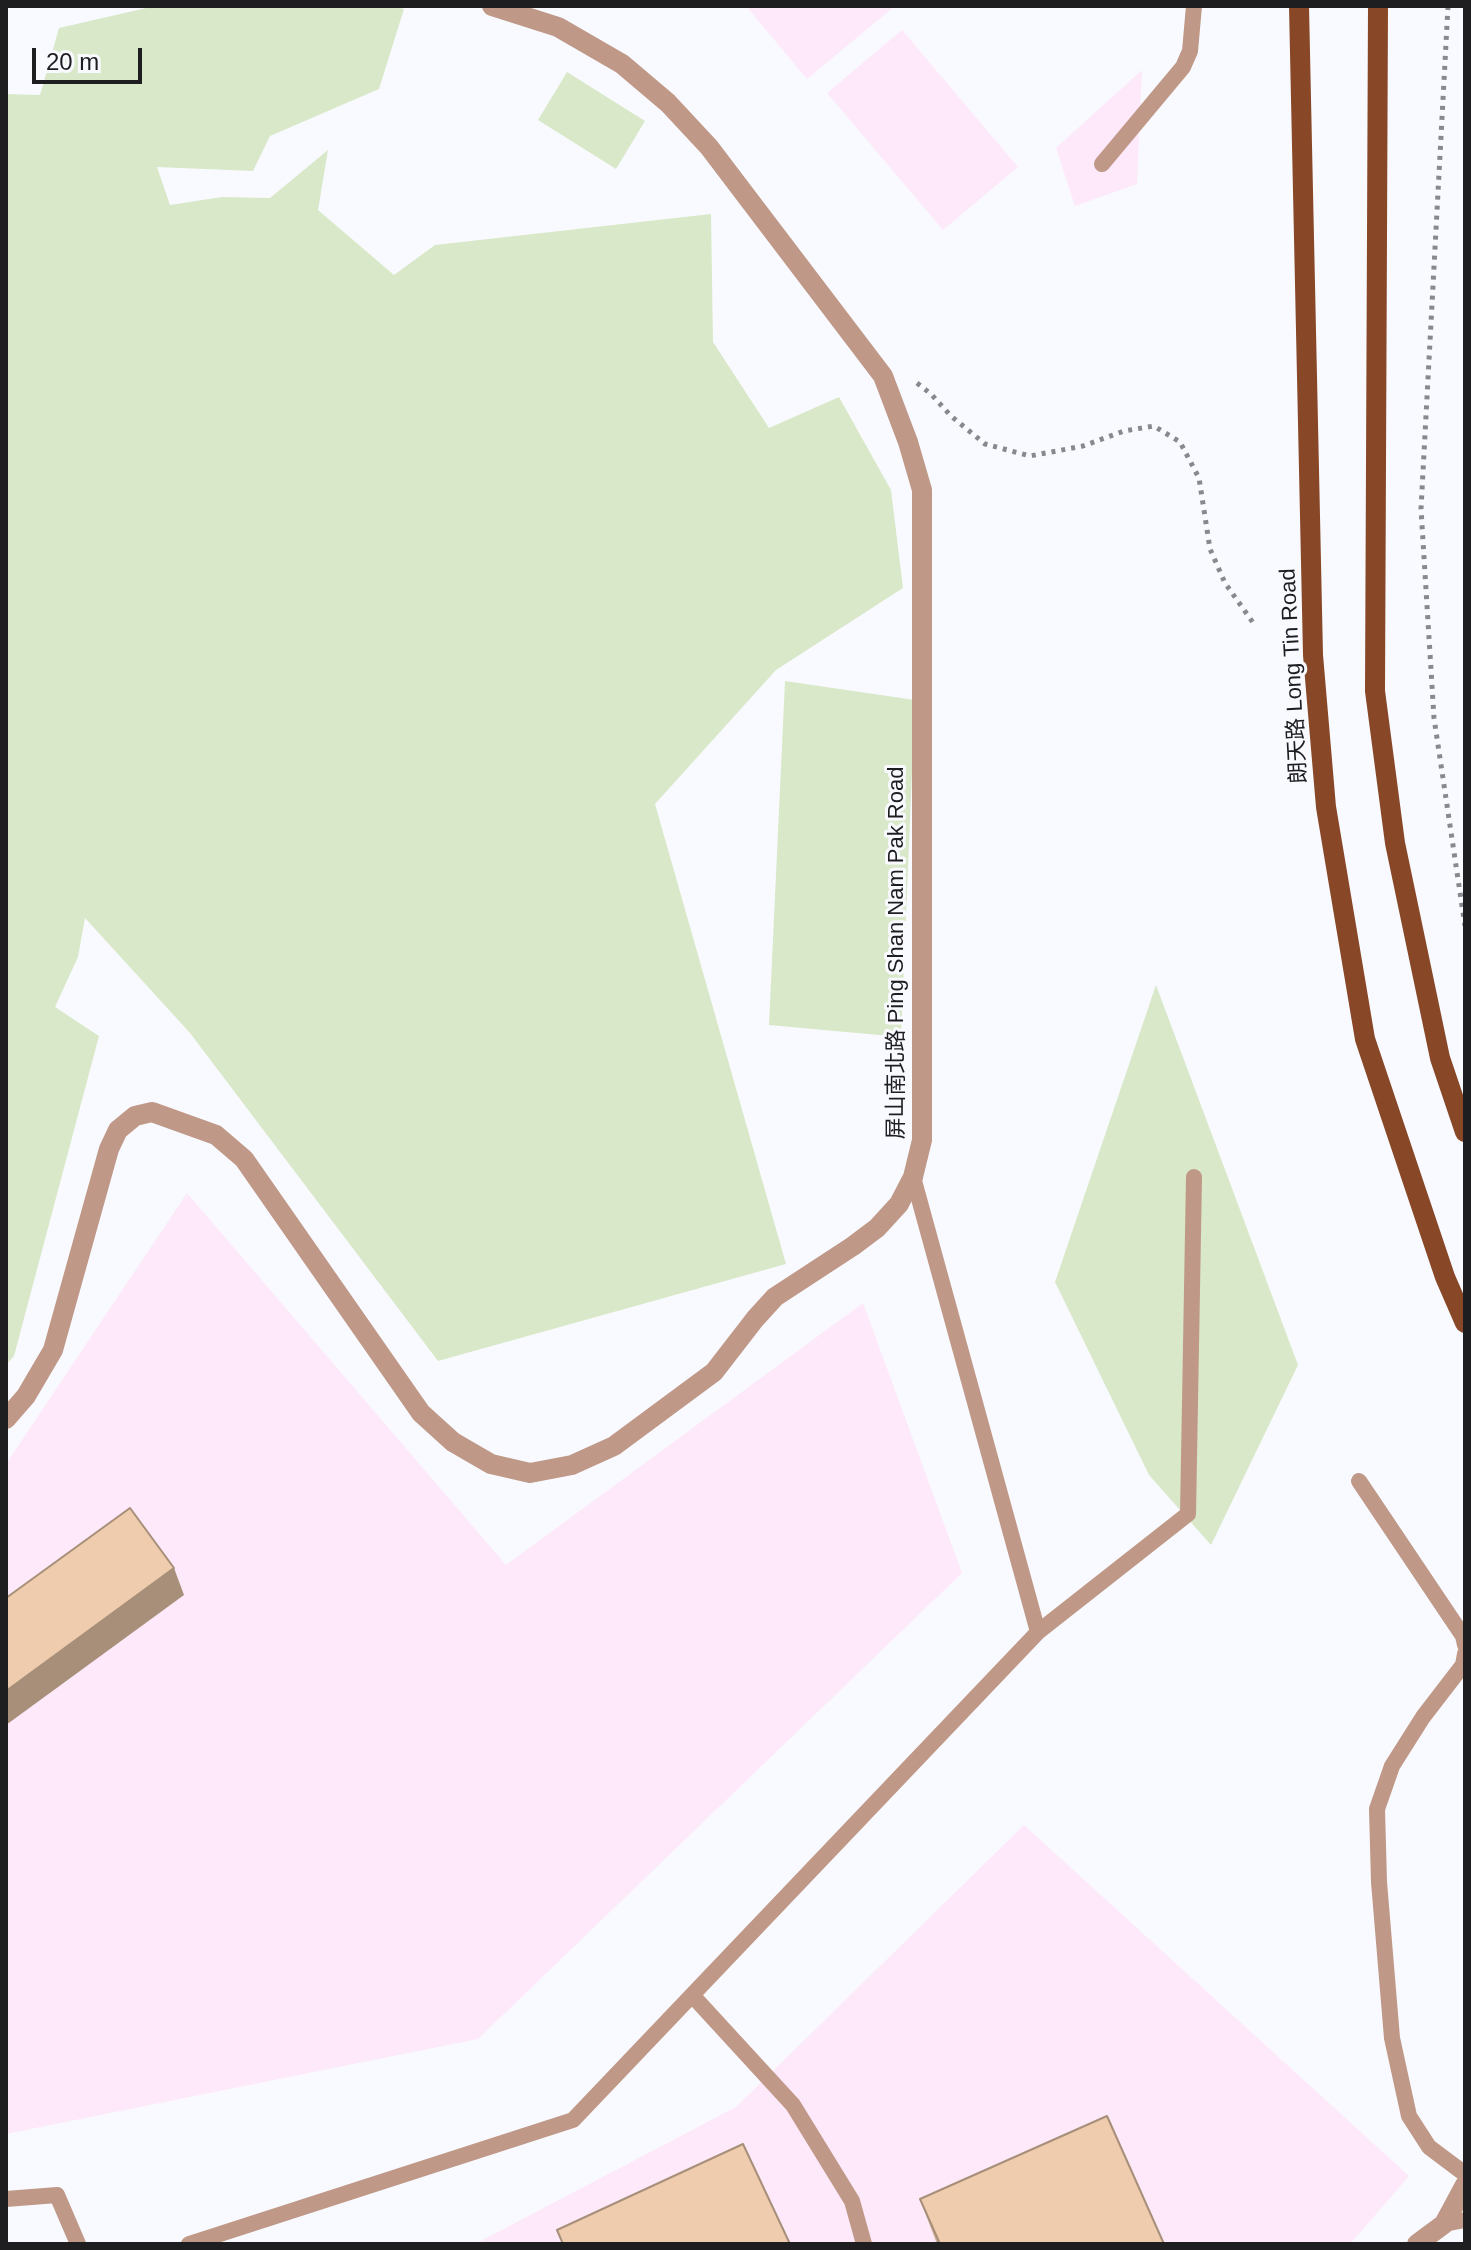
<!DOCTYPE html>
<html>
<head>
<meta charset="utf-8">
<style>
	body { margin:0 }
	#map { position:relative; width:1471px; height:2250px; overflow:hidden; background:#f9faff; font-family:Helvetica,sans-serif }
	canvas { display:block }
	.frame { position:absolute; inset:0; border:8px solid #1e1e21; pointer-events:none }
	.scale { position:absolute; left:32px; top:48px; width:110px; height:36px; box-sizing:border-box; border:4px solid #1e1e21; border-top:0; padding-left:10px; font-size:24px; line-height:28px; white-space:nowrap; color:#1e1e21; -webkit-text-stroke:6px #f9faff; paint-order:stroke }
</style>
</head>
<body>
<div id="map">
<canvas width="1471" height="2250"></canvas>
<div class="frame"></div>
<div class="scale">20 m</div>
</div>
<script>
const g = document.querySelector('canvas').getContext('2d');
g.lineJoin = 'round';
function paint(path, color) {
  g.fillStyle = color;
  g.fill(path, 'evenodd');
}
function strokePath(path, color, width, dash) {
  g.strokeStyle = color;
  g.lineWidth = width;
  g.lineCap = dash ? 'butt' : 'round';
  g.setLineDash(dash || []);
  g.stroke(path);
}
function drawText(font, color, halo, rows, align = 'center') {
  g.font = font + ' Helvetica,"Noto Sans TC",sans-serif';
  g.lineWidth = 6;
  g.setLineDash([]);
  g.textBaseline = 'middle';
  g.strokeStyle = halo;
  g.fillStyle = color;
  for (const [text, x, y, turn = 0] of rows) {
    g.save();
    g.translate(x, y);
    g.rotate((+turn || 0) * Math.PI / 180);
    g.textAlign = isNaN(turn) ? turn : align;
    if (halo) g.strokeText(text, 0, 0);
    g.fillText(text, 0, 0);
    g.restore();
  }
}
paint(new Path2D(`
	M746,6H895L807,79Z
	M902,30L1018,167L943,230L827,93Z
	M1142,70L1137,184L1075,206L1056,148Z
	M187,1193L506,1565L863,1303L962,1573L478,2039L6,2134V1464Z
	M1024,1825L1409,2176L1350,2244H475L736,2107Z`), '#fde9f9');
paint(new Path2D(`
	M155,6H392L404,9L379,89L270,136L253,171L157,167L170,205L222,197L270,198L328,150L318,210L394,275L435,245L711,214L713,342L769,428L839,397L891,490L903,588L776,670L655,804L786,1264L438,1361L190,1033L85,918L78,957L55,1007L99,1036L14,1356L6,1365V94L40,95L59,28Z
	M567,72L645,121L616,169L538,120Z
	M785,681L915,700L901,1037L769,1025Z
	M1156,985L1298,1365L1211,1545L1149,1475L1055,1282Z`), '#d9e8c8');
strokePath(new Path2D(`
	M1448,6L1421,509L1434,718L1465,926
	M917,383L931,394L951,416L985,444L1030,456L1083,446L1124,431L1154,426L1180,442L1199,478L1210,549L1225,583L1254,624`), '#89898d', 5, [4, 6]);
strokePath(new Path2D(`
	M1102,164L1183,67L1190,51L1194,6
	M913,1177L1038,1632
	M1359,1481L1463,1636L1465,1645
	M1465,1654L1463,1665L1423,1717L1392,1766L1377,1809L1379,1882L1392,2038L1409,2116L1429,2147L1465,2174
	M692,1995L793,2105L852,2201L864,2244
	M6,2199L57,2195L78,2244
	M1444,2224L1465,2220
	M189,2244L573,2120L1038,1632L1188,1514L1194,1177`), '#bf9887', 16);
strokePath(new Path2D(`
	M6,1419L26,1396L53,1350L109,1149L118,1130L135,1116L152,1112L216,1135L244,1159L421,1413L453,1442L491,1464L530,1473L572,1465L614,1446L714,1372L755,1319L775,1297L853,1246L877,1228L899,1204L913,1177L922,1140V490L908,442L883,376L709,147L668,103L622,64L558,27L492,6
	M1417,2244L1444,2224L1465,2185`), '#bf9887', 20);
strokePath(new Path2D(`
	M1299,6L1313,655L1326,807L1365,1039L1445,1277L1465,1323
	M1378,6L1375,691L1395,843L1440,1058L1465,1132`), '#884727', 20);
paint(new Path2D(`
	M920,2199L1164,2244H937Z`), '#cdaf95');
paint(new Path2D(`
	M174,1568L184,1595L6,1725V1691Z`), '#a78f79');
const building = new Path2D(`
	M130,1508L174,1568L6,1691V1598Z
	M1107,2116L1164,2244H940L920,2199Z
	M743,2144L790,2244H563L557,2230Z`);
paint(building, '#eeccad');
strokePath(building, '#a78f79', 2);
drawText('22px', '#1e1e21', '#f9faff', [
	["朗天路 Long Tin Road",1294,676,-93],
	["屏山南北路 Ping Shan Nam Pak Road",897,953,-90]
]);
</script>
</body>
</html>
